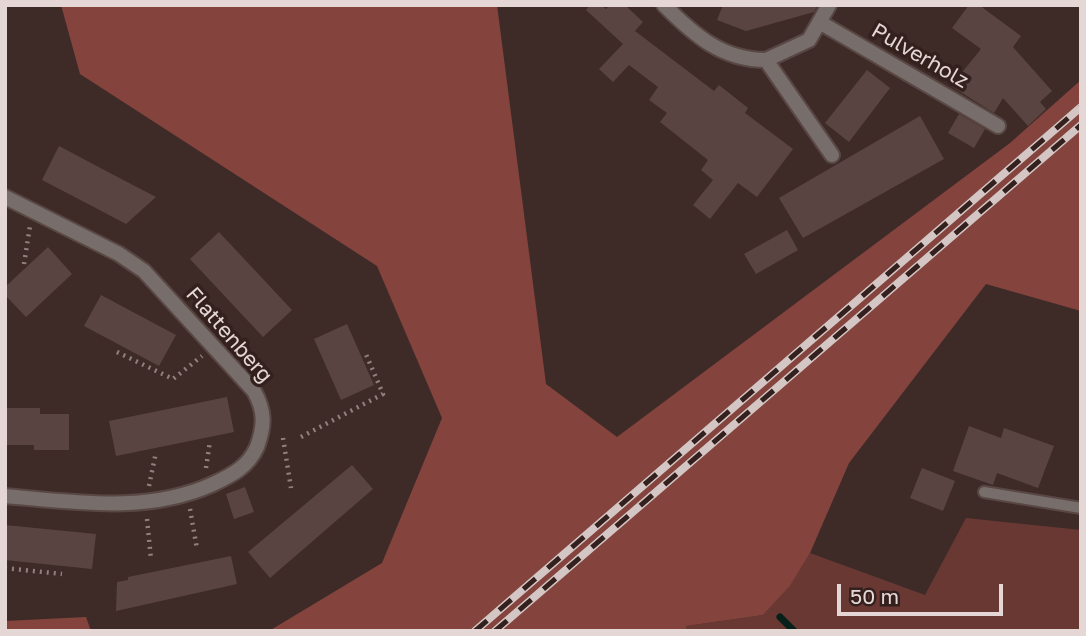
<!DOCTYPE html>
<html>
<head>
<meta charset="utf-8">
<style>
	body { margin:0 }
	#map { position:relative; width:1086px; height:636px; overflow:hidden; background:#3e2b28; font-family:"Golos Text",sans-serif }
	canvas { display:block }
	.frame { position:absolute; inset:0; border:7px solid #e5d7d6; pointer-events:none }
	.scale { position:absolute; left:837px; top:584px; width:166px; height:32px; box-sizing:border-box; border:4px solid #e5d7d6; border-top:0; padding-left:9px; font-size:21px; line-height:24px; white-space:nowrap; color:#e5d7d6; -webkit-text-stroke:5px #34211e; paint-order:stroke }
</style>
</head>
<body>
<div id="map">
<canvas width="1086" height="636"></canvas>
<div class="frame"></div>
<div class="scale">50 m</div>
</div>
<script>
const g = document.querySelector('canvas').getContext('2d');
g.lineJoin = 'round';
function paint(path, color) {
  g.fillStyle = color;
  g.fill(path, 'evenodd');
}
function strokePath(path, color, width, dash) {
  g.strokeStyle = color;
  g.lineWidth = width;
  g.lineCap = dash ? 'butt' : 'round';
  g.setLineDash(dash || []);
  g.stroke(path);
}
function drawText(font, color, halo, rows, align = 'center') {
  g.font = font + ' "Golos Text",sans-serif';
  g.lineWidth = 7;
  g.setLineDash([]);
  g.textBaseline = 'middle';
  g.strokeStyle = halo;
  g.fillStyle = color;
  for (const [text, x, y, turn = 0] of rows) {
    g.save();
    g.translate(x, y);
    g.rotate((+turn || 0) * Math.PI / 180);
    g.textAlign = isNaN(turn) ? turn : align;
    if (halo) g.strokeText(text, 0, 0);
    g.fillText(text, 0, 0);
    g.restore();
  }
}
paint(new Path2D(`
	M966,518L1081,530V631H687L686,626L763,615L790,586L810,553L925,595Z`), '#693833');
paint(new Path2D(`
	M61,5H497L546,384L617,437L1010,143L1081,80V311L986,284L849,463L810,553L790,586L763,615L686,626L687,631H269L382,563L442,418L377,266L80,74Z
	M86,617L91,631H5V621Z`), '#84443d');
strokePath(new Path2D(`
	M780,617L794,631`), '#072019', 7);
paint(new Path2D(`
	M590,5H601L606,9L610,5H625L643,22L635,31L714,91L719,85L748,108L745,113L793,149L757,197L738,183L710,219L693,205L713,180L701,170L708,160L660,122L667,113L649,100L658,87L629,65L613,82L599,69L623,44L586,10Z
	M723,5H818L814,12L746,31L717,20Z
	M969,5H979L1021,36L1013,47L1052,91L1040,102L1046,109L1028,126L1003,98L994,113L951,86L981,49L952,28Z
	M867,70L890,88L849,142L825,123Z
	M959,114L985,129L974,148L948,133Z
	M920,116L944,159L803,238L779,198Z
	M59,146L108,172L156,197L126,224L90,205L42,180Z
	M787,230L798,250L756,274L744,254Z
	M219,232L292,310L263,337L190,259Z
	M48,247L72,274L26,317L5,295V287Z
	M101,295L176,335L159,366L84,326Z
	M347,324L374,385L341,400L314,339Z
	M227,397L234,432L116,456L109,421Z
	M5,408H40V414H69V450H34V445H5Z
	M969,426L1001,438L1004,428L1054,446L1038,488L997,473L993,485L953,471Z
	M352,465L373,489L270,578L248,552Z
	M922,468L955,481L943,511L910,498Z
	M245,487L254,512L234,519L226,494Z
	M5,525L96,534L92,569L5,560Z
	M231,556L237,584L116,611L117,582L128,580V577Z`), '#594441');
const lane = new Path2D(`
	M984,492L1081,508`);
const street = new Path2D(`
	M664,5C694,35 722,60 766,60L832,155
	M821,23L998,126
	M766,60L809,40L829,5
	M5,197L119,254L144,271L254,391C265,411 265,425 257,447C248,467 232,475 213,484C147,514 75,502 5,496`);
strokePath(lane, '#594744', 14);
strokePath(street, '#594744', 18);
strokePath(new Path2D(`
	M24,264L30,226
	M117,352L173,379L202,356
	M301,437L383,394L365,352
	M283,438L291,488
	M206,468L210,441
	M149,486L156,452
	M190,509L197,549
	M147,519L151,559
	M5,568L62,574`), '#90807e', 4.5, [2, 5]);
strokePath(lane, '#776d6b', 10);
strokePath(street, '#776d6b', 14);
const rail = new Path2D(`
	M475,631L1081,107
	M495,631L1081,125`);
strokePath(rail, '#d4c6c5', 8);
strokePath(rail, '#34211e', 5, [16]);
drawText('21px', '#e5d7d6', '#34211e', [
	["Pulverholz",920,56,30],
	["Flattenberg",229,335,49]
]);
</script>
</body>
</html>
